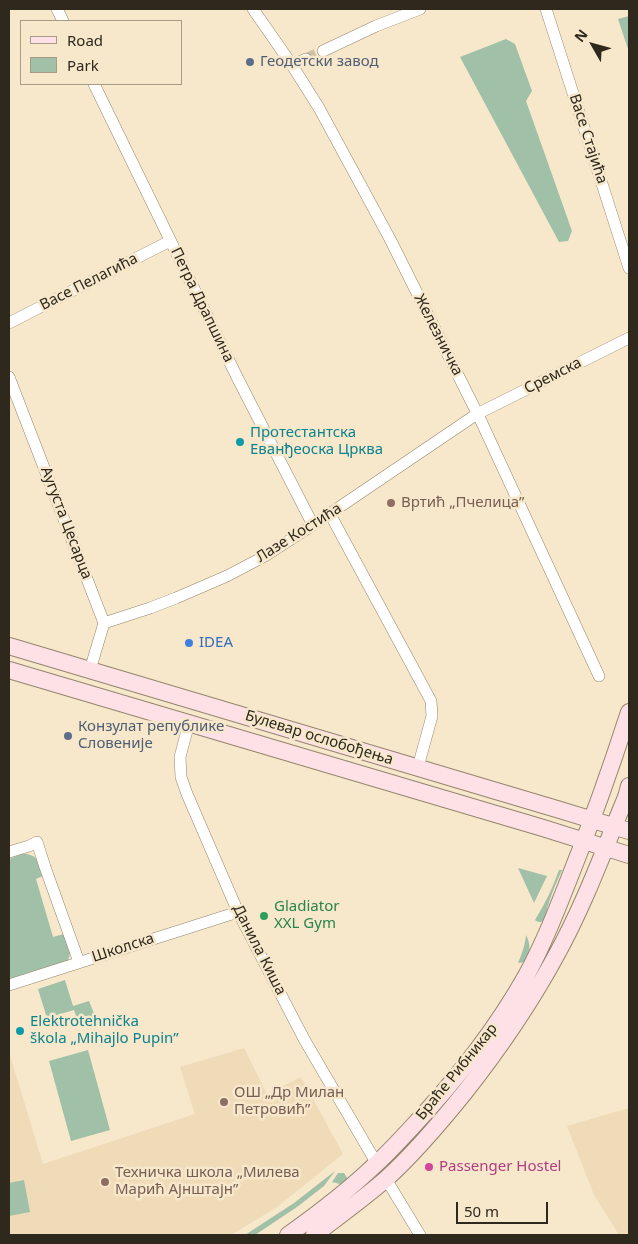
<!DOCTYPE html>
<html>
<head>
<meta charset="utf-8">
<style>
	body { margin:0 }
	#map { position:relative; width:638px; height:1244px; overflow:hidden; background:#f7e7cb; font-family:"Noto Sans",sans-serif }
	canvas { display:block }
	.frame { position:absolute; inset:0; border:10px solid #2e281d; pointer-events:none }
	.legend { position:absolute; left:20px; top:20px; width:162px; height:65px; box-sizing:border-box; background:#f7e7cb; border:1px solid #a79b85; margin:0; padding:6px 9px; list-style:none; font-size:15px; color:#2e281d }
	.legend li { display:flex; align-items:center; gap:10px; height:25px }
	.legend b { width:25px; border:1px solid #a79b85 }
	.north { position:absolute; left:568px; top:20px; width:50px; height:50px; -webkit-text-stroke:4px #f7e7cb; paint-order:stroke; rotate:308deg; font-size:14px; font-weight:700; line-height:20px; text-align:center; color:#2e281d }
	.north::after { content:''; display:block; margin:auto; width:18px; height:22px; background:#2e281d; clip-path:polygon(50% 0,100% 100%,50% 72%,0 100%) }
	.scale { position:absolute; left:456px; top:1202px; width:92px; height:22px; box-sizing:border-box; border:2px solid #2e281d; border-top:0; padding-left:6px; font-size:15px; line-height:18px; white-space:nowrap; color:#2e281d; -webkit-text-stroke:4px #f7e7cb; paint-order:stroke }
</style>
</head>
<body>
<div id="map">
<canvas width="638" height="1244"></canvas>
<div class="frame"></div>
<ul class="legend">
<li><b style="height:6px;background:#fee1e7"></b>Road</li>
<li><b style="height:14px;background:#a0c1a8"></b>Park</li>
</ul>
<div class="north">N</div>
<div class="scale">50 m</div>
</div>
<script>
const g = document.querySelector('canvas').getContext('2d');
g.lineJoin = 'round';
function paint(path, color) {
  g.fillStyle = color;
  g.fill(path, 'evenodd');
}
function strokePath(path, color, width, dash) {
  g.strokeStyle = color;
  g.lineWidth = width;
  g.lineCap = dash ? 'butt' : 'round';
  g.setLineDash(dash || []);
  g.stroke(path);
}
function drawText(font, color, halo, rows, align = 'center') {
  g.font = font + ' "Noto Sans",sans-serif';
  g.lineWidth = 5;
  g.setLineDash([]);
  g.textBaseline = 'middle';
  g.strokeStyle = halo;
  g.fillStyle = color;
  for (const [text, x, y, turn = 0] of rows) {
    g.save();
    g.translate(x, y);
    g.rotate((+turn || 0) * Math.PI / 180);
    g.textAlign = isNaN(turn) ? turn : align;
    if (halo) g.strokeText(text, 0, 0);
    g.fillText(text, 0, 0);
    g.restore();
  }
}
paint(new Path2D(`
	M244,1048L267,1094L301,1077L343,1154L277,1207L231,1235H9V1052L43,1164L195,1114L180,1067Z
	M629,1108V1235H619L594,1195L567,1126Z`), '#efdbb8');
paint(new Path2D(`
	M629,16V52L618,19Z
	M506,39L515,44L532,91L526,101L572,231L568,241L559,242L460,57Z
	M22,854C37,853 40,863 45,875L36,879L53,937L64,934L70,953L68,961L9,980V868L10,867L9,859Z
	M518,868L547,876L534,903Z
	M559,870H562C555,886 547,903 545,920C542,922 538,923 535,920C545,904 553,887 559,870Z
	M526,935C531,945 530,952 527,962L518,963C522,953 525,946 526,935Z
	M65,980L73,1006L89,1001L95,1016L78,1021L74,1010L47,1018L38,989Z
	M88,1050L110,1130L71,1141L49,1061Z
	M335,1171L324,1186L297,1207L255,1235H245L294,1203Z
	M338,1173H344L349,1181L344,1185L332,1182Z
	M24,1180L30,1212L9,1216V1183Z`), '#a0c1a8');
strokePath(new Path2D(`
	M306,59L323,51`), '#cfc1a8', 11, [11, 5.5]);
const street = new Path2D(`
	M57,9L63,21
	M253,9L292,65L319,108L390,239L481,421L599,676
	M546,9L629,268
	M323,51L376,26L420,9
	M292,65L306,59
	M94,84L238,379L313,525
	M9,323L170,241
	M9,377L104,623L90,670
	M330,514L431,701L432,716L418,767
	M104,623L150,608L176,598L227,576L265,556L313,525L477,414L629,338
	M189,723L180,757L181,777L187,794L238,912L304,1039L377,1164
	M9,852L29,846L37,842L45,867L79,962
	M9,985L238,912
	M386,1179L420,1235`);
const secondary = new Path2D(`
	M9,646L560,810L629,831
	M9,670L543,828L629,855
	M288,1235C319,1213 349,1190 376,1164C389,1152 401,1139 413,1126C456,1080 495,1031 526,976C543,945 556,912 569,879C591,824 611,768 629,712
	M314,1235C338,1217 363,1199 386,1179C415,1153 440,1123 465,1092C499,1049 531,1002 557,954C585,903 604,850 626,797L629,786`);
strokePath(street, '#94866c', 12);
strokePath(secondary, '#94866c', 18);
strokePath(street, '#fff', 11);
strokePath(secondary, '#fee1e7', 16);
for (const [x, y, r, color] of [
	[250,62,5,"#5c6f8a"],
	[240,442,5,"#0f9aa8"],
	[391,503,5,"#8d6e63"],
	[189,643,5,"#3f7fe0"],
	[68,736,5,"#5c6f8a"],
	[264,916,5,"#2e9e5b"],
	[20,1031,5,"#0f9aa8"],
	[224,1102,5,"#8d6e63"],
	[429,1167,5,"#d1479c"],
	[105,1182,5,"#8d6e63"]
]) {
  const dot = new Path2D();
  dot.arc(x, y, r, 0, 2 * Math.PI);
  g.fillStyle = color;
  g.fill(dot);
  strokePath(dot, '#f7e7cb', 2);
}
drawText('15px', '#4e5e75', '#f7e7cb', [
	["Геодетски завод",260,62],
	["Конзулат републике",78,727],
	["Словеније",78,744]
], 'left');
drawText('15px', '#2e281d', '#f7e7cb', [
	["Васе Стајића",588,139,72],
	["Васе Пелагића",89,282,-27],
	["Петра Драпшина",202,305,64],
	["Железничка",438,335,63],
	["Сремска",553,376,-27],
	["Аугуста Цесарца",66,523,69],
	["Лазе Костића",299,533,-32],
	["Булевар ослобођења",319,738,17],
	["Школска",123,948,-18],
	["Данила Киша",259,950,63],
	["Браће Рибникар",457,1072,-51]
]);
drawText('15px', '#0d838f', '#f7e7cb', [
	["Протестантска",250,433],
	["Еванђеоска Црква",250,450],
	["Elektrotehnička",30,1022],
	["škola „Mihajlo Pupin”",30,1039]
], 'left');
drawText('15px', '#785e54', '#f7e7cb', [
	["Вртић „Пчелица”",401,503],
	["ОШ „Др Милан",234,1093],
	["Петровић”",234,1110],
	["Техничка школа „Милева",115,1173],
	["Марић Ајнштајн”",115,1190]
], 'left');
drawText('15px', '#366cbe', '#f7e7cb', [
	["IDEA",199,643]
], 'left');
drawText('15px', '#27864d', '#f7e7cb', [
	["Gladiator",274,907],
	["XXL Gym",274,924]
], 'left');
drawText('15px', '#b23c85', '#f7e7cb', [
	["Passenger Hostel",439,1167]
], 'left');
</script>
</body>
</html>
